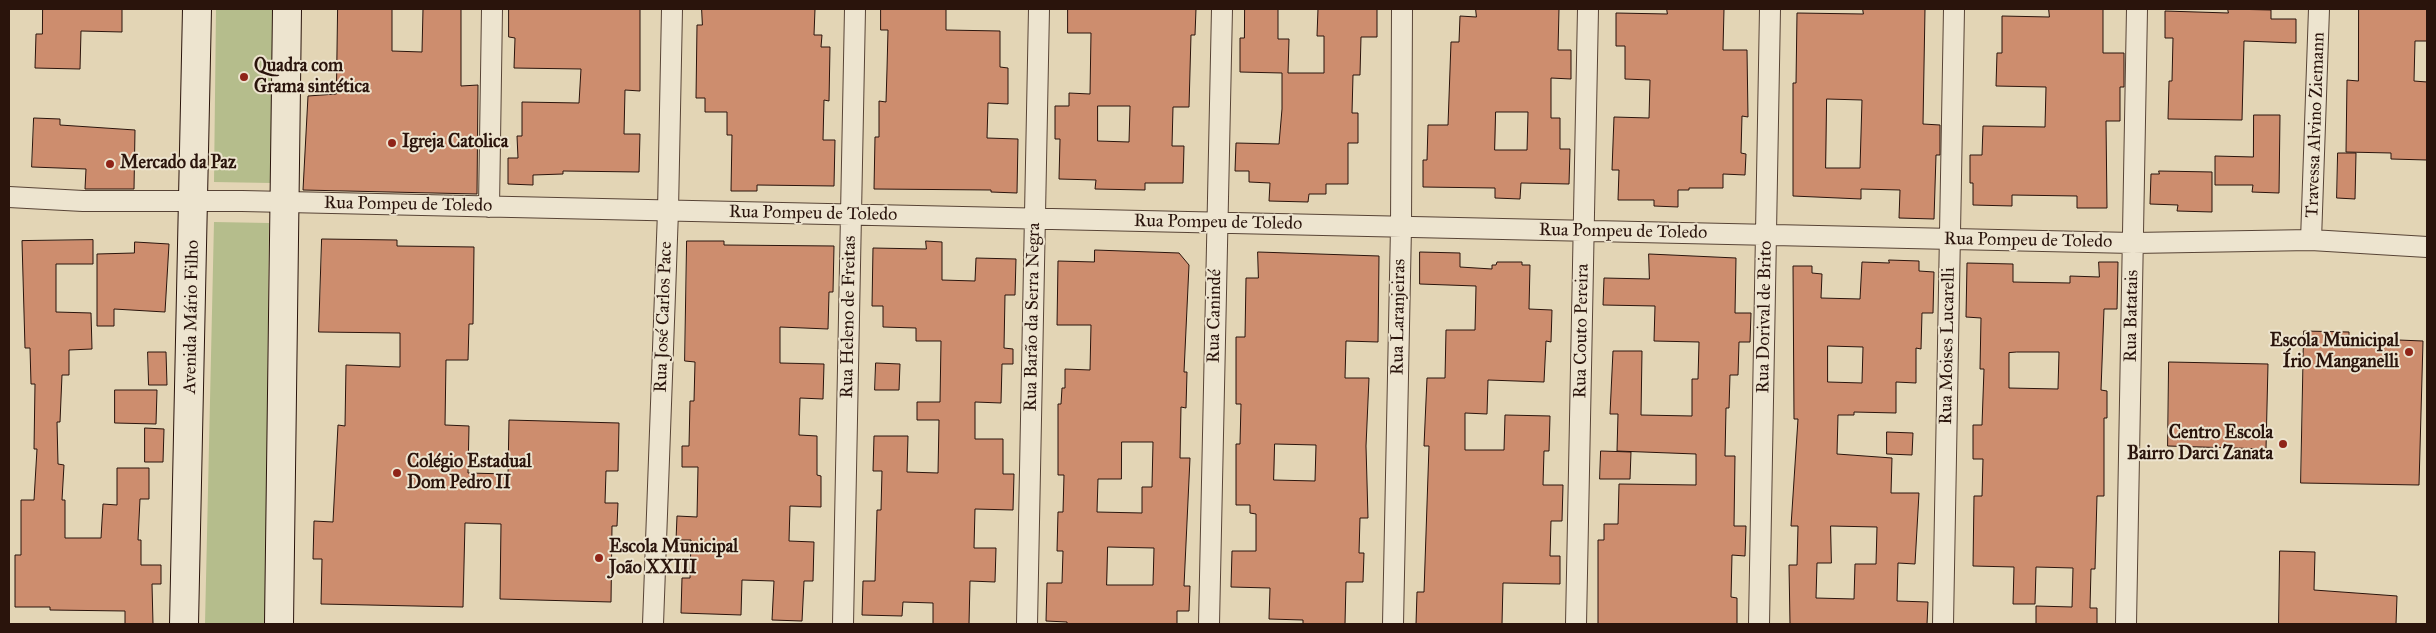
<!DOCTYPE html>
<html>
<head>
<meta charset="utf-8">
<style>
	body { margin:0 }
	#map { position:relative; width:2436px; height:633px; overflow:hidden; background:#e3d5b5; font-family:"IM FELL Great Primer",serif }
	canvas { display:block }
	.frame { position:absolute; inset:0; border:10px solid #2a140c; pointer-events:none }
</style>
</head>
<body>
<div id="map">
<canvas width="2436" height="633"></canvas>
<div class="frame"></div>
</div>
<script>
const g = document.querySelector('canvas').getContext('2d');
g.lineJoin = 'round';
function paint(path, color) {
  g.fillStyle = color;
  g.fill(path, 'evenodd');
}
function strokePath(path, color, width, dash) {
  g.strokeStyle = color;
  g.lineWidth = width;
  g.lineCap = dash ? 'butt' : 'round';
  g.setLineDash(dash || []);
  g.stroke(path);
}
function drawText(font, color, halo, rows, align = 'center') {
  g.font = font + ' "IM FELL Great Primer",serif';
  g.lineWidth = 4;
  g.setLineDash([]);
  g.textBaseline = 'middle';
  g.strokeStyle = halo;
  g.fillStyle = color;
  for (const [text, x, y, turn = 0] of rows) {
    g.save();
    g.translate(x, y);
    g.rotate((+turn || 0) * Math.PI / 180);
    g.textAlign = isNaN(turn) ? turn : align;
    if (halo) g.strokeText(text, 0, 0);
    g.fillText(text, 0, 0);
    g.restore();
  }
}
paint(new Path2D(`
	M216,9H274L271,183L214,182Z
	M214,222L269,223L265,624H205Z`), '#b5bd8c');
const building = new Path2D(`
	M43,9H122V32L81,31L80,69L35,68L36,34H42Z
	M338,9H392V51L422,52L423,9H461V86L478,85L477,194L303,190L308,96L336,94Z
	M509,9H640V91L625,90L624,134H640L639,172L563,171V174L533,175V185L508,184V158H518L517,136H522V102L579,103L581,69L514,68L515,38L509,37Z
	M702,9H815L814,35H822L821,47H830L829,101L824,100L823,140H835L834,186L757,185V191H731L732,135H727V112H705V98H696L697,25H702Z
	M881,9H946V30L1000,31V67L1008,68V104L988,103L987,138L1018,139L1017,193L991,192V190L874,189L875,137H879V101L886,102L887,69L888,30H881Z
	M1068,9H1196L1195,35H1191L1189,107H1173L1172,146H1184L1183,183H1145V190L1095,189L1096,180L1059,179L1060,139H1055V106H1069V93L1090,94L1091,33H1068ZM1098,106H1130L1129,142L1098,141Z
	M1245,9H1278V39H1289L1288,73H1324V36H1317L1318,9H1377V37H1361L1360,75H1353L1352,113H1358V143H1348V184H1326V194H1309L1308,202L1269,201L1270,183L1249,182V171H1235L1236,143L1279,144L1282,109V73L1240,72V38H1244Z
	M1476,9H1559L1558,50H1571V79L1551,78V118H1560V149H1570L1569,184L1521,183L1520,199L1495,198V188L1423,187V160H1427L1428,125H1448L1451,42H1459L1460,16L1476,17ZM1496,112H1528L1527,150H1495Z
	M1667,9H1724L1723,50H1747L1748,117L1742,116L1741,153L1746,154L1745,175L1723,174V188H1689V190H1678V207L1654,206V200H1618L1619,170H1612L1614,117L1649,118L1650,80L1625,79V46H1616V13L1667,14Z
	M1863,9H1925L1923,124L1940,125V155H1936L1934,219L1899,218L1900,190L1861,189V199L1793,196V83H1796L1797,13L1863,14ZM1827,99L1862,100L1860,168H1826Z
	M2049,9H2103V53H2124V87H2120V121H2106L2107,208H2077V196L2012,195V206L1973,205V183H1970V155H1982L1983,126L2045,127L2046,87L1996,86L1997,53H2002V16L2049,17Z
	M2228,9L2271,10V19H2296V43L2244,41L2242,120L2168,119L2169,81H2172L2173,38H2165V11L2228,13Z
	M2359,9H2427V41H2415L2414,81L2427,82V160L2391,159V153L2346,152L2347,80L2358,81Z
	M2254,115H2280L2279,193L2252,192L2253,185H2215V156L2253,157Z
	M34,118L60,119V125L135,130L134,189H85L86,169L32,167Z
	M2338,153H2356L2355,199L2337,198Z
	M2159,171L2212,172V212L2177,211L2178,205L2150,204L2151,174H2159Z
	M322,239L397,240V246L474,247L473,324H469L468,360H446L445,425L469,426L468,473L508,474L509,420L619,423L618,471H606L605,503H618L617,526H612L611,602L500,599L501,524L465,523L463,607L321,604L322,559H313L314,521L333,522L338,425L345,426L346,365L400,367V333L319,332Z
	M93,240V264H56V312L91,313L92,349L69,350V375H62L60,422H57L58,464L64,465L62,500H65V538H101L103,504L117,505V468H149V499H140L138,540H141V565H161V584H152L153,624H125V611L50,610V607H15V555H21V500H34L37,449H34L35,384H31L30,348H25L22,241Z
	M687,241H724V245L834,246L833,292H829L828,329L780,327V363L824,364L823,399L800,398L799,435L817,436V475L821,476V507L790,506L789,541L814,542L813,581H804L802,621L772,620L774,581L742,580L741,615L681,613L682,578H690L691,540H676L677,516L697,517L698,467H682V446H689L690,401H694L695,362L685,361Z
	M926,241L942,242V280L975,281L976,258L1016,259L1015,295H1005L1004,348L1013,349V364H1002L1001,403L975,402V439H1003V474H1014L1013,510L975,509L974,548H996L995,582L970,581L969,624H933V603L903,602L902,616L862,615L863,581H875L877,510H881L882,471H873L874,436H908L907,472L938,473L939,420H917V402H940L941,341H916V328L883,327V306H872L873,248L926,249Z
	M135,242L169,244L165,312L114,309V326H97V254L134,253Z
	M1095,250L1179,253L1189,265L1184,372H1187L1186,408L1181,407L1180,458H1190L1184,586H1190L1189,611H1177V624H1067V622L1046,621L1047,583H1062L1063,551H1057L1058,512H1063L1064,475H1058V404H1061L1062,388H1065V369L1090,370L1091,325H1057L1058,261L1094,262ZM1122,442H1153L1152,487H1142V513L1097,512L1098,479H1121ZM1108,547L1154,548L1153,585H1107Z
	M1258,252L1379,256L1378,342L1346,341L1345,378H1369L1366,446L1368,518H1360L1359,553H1364L1363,582H1346L1345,624H1303V620L1269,619L1270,588L1231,587L1232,551H1256V514L1250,513V505H1236V444H1240L1241,404H1236V337H1245L1246,278H1258ZM1275,444L1316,445L1315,481L1274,480Z
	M1420,252L1460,253V267L1492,269V265H1496L1497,262H1522V265H1530L1529,309L1552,310L1551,342L1546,341L1544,382L1488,380L1487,414L1465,413V450H1504L1505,415L1550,416L1549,451H1544L1543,485H1563L1562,521H1551L1550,556H1560V584L1503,583L1502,624H1416L1417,592H1424L1429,446H1424L1427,378H1445L1446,330H1475L1476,286L1420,284Z
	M1649,254L1736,258L1735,313H1751L1750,342H1739L1738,375H1730L1729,408H1726L1725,456H1735L1734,526H1746L1745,556L1732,555L1731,597L1737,598V624H1598V540H1604V524H1618L1619,484L1696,485V454L1617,451L1618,414H1610L1613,351H1642L1641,415L1692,416V379H1698L1699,342L1654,341L1655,306L1603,305L1604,278L1649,279Z
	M1889,260L1919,261V271L1934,272L1933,313H1922L1921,349L1916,348V383L1896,382V413L1854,412V415H1838L1837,454L1892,458L1891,493H1919L1915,564L1898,563L1897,601L1928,602L1927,624H1790L1789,565H1797L1798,526H1791L1798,419H1794L1793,266H1812V273L1822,274L1821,298L1860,299L1862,262L1889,263ZM1828,346L1863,347L1862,383L1828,382ZM1831,526L1877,527L1876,564H1855L1854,599L1816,598L1817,563H1831Z
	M2099,262H2118L2117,309H2104L2101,390L2107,391V418H2104V496H2097L2095,569H2091L2090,608H2097V624H2036V606L2072,607L2073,568L2036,567L2035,604H2013L2014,567L1973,566L1974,496H1982L1983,459H1973V425H1982L1984,369H1980L1981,318L1966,317L1967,263L2013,264V282L2070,283V276L2099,277ZM2017,352H2059L2058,389L2009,388V353Z
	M2304,331L2349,332V338L2423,341L2419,485L2301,483Z
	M148,352H166L167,385H149Z
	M2169,362L2268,364L2266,449L2168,446Z
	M876,363L900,364L899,390H875Z
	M115,390H157L156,424L115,423Z
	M145,428L164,429L163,462H145Z
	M1887,432L1913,433L1912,455L1887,454Z
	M1601,451L1631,452L1630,479H1600Z
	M2280,551L2315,552L2314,590L2397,596L2396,624H2279Z`);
paint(building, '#cd8d6e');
strokePath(building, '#2a140c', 1);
const street = new Path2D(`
	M9,197L83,201H242L2133,243L2311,240L2427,247
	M489,207L492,9
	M2311,240L2319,9
	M653,624L668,211L672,9
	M843,624L855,9
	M1027,624L1039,9
	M1209,624L1222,9
	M1393,624L1401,227L1402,9
	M1576,624L1588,9
	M1759,624L1770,9
	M1943,624L1954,9
	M2126,624L2137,9`);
const secondary = new Path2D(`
	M184,624L197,9
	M279,624L287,9`);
strokePath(street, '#584436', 22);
strokePath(secondary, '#2a140c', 30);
strokePath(street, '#ede4cf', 20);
strokePath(secondary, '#ede4cf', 28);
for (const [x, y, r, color] of [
	[244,77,5,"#8f2418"],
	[392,143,5,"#8f2418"],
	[110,164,5,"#8f2418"],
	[2409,352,5,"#8f2418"],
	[2283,444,5,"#8f2418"],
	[397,473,5,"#8f2418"],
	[599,558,5,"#8f2418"]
]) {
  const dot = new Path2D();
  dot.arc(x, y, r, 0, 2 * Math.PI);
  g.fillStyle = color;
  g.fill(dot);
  strokePath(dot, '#ede4cf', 2);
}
drawText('bold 18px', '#2a140c', '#ede4cf', [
	["Quadra com",254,67],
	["Grama sintética",254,88],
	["Igreja Catolica",402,143],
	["Mercado da Paz",120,164],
	["Escola Municipal",2399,342,"right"],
	["Írio Manganelli",2399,363,"right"],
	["Centro Escola",2273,434,"right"],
	["Bairro Darci Zanata",2273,455,"right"],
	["Colégio Estadual",407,463],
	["Dom Pedro II",407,484],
	["Escola Municipal",609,548],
	["João XXIII",609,569]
], 'left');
drawText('18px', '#2a140c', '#ede4cf', [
	["Travessa Alvino Ziemann",2316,125,-88],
	["Rua Pompeu de Toledo",408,205,1],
	["Rua Pompeu de Toledo",813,214,1],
	["Rua Pompeu de Toledo",1218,223,1],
	["Rua Pompeu de Toledo",1623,232,1],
	["Rua Pompeu de Toledo",2028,241,1],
	["Rua Canindé",1215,316,-89],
	["Rua Batatais",2132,316,-89],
	["Avenida Mário Filho",192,317,-89],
	["Rua José Carlos Pace",664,317,-88],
	["Rua Heleno de Freitas",849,317,-89],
	["Rua Barão da Serra Negra",1033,317,-89],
	["Rua Laranjeiras",1399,317,-89],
	["Rua Dorival de Brito",1765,317,-89],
	["Rua Couto Pereira",1582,331,-89],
	["Rua Moises Lucarelli",1948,346,-89]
]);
</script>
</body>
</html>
